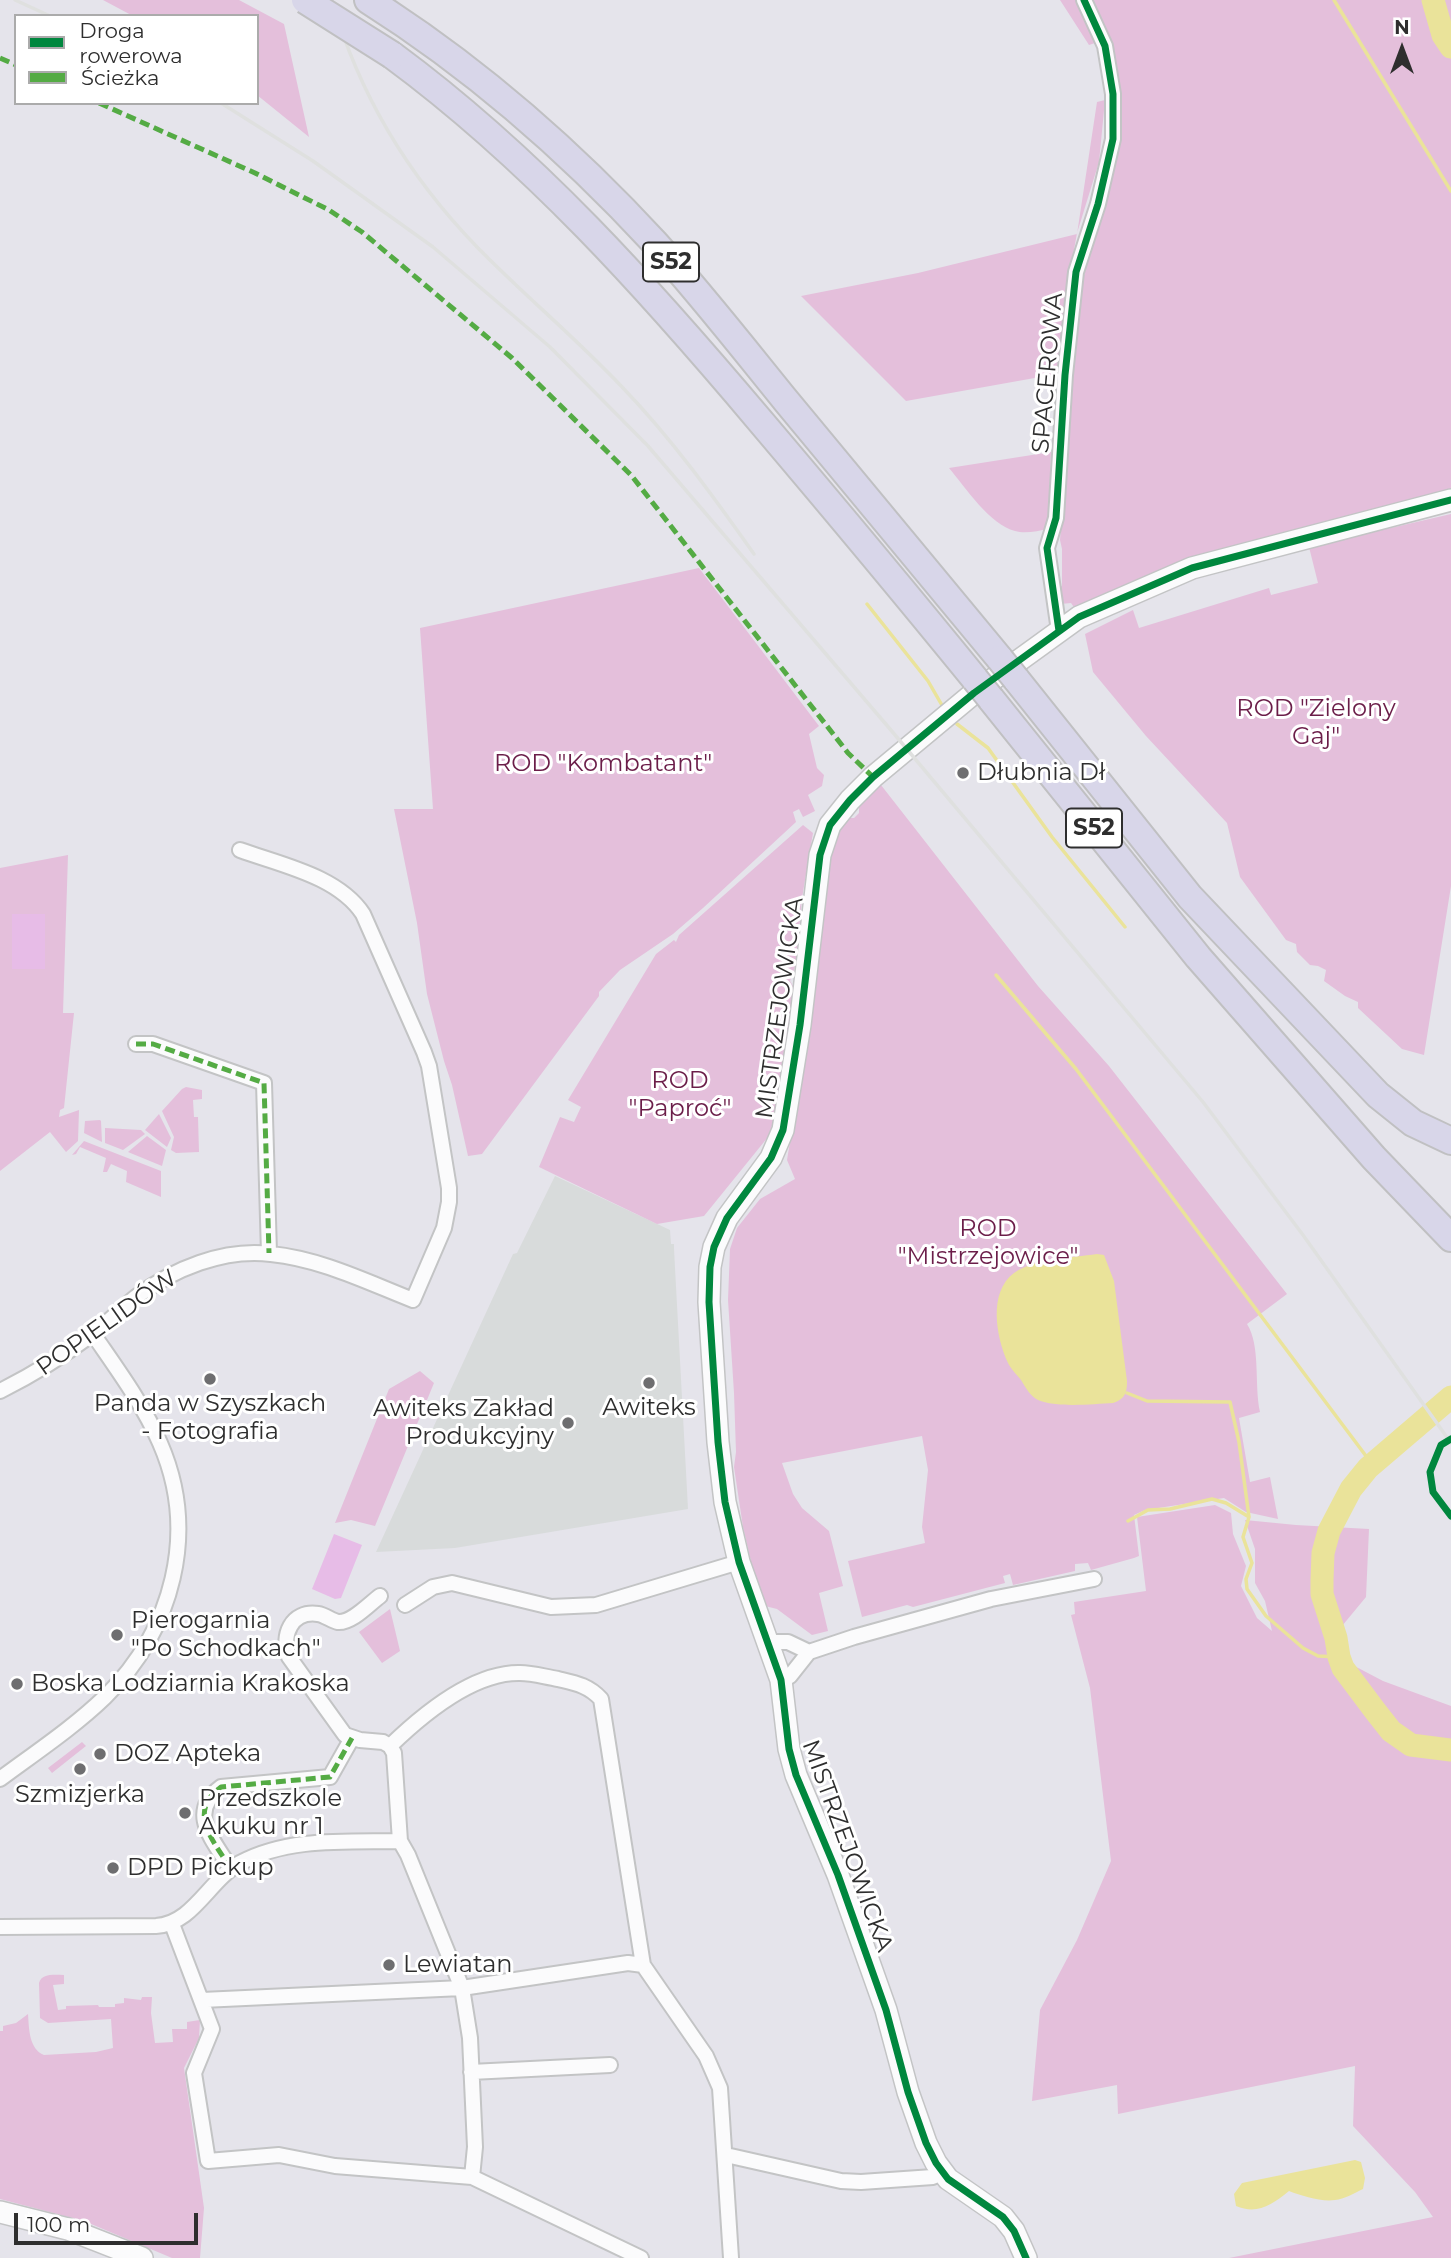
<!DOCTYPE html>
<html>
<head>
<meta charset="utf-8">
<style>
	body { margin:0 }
	#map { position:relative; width:1451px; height:2258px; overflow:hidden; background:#e5e4eb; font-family:Montserrat,sans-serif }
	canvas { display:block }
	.legend { position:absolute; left:14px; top:14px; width:245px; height:91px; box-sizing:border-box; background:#fff; border:2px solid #ababab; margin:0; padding:9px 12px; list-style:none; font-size:21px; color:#2e2e2e }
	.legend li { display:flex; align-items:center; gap:14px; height:35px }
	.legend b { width:35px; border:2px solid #ababab }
	.north { position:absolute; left:1367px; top:14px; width:70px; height:70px; -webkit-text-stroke:5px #fff; paint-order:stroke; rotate:0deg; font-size:19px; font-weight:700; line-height:28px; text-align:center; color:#2e2e2e }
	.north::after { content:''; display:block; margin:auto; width:24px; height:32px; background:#2e2e2e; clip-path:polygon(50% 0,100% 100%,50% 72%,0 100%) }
	.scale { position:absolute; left:14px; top:2213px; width:184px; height:32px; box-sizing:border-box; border:4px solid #2e2e2e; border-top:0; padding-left:9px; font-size:21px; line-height:24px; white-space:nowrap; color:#2e2e2e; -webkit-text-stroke:5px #fff; paint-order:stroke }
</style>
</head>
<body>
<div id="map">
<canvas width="1451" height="2258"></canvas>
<ul class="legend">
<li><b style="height:9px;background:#00873e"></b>Droga rowerowa</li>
<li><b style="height:9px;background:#54ab44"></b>Ścieżka</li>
</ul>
<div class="north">N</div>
<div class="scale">100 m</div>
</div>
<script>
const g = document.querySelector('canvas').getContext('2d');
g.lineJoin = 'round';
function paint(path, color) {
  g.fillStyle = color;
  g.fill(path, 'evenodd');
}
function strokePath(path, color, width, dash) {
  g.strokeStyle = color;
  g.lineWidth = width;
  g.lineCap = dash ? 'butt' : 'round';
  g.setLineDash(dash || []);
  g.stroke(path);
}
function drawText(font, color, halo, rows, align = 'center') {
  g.font = font + ' Montserrat,sans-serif';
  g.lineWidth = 6;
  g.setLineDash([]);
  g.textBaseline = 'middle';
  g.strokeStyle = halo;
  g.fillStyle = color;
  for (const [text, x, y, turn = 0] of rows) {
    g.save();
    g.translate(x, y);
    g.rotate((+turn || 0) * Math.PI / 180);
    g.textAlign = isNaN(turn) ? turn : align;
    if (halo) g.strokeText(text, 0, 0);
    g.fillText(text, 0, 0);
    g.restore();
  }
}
paint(new Path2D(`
	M555,1176L670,1230L671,1244H674V1249L688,1509L455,1548L376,1552L513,1254L517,1253Z`), '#d8dbdb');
paint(new Path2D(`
	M103,0H239L284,24L309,137L257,95V16H133Z
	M1060,0H1079L1095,43L1089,45Z
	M1090,0H1451V493L1076,610L1071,603L1061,604L1058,587L1062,586V549L1060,540L1071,377L1080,290L1116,157L1120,89L1111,46Z
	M1105,100L1099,162L1077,233L1064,306L1057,374L906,401L801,296L918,273L1077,234L1097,102Z
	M1051,452L1048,529C1038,531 1025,534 1015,531C990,525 965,487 949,468Z
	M1451,514V886L1424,1055L1402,1049L1358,1008V1002L1345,996L1324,981L1326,970L1318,966L1310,965L1297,952L1296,944L1286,940L1240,877L1227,823L1146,736L1093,672L1085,634L1133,610L1139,628L1269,588L1271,595L1318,583L1309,547Z
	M699,568L819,726L809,734L817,768L824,775L822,786L808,795L815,811L803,817L799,809L793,812L796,822L703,908L673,934L620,970L599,992V996L482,1154L468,1156L452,1085L444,1061L427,994L417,923L394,809H433L420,628Z
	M881,785L1038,986L1109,1066L1287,1294L1247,1324C1261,1346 1254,1385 1260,1412L1239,1418L1250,1482L1270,1477L1278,1519L1246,1512L1224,1498L1145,1510L1134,1515L1139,1556L1134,1558L1091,1570L1088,1563L1075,1564V1571L1013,1585L1010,1574L1003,1576L1005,1583L913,1607L907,1605L862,1617L848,1561L925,1543L922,1527L928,1470L922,1436L782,1463L793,1494L802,1508L829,1531L843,1586L819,1593L828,1631L812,1635L777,1609L761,1605L743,1527L734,1467L736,1452L734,1393L728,1300L730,1249L737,1228L760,1199L795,1179L787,1160L808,1032L833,843L846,818H854L859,813V806Z
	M803,825L813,833L802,898L796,964L790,981L793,986C787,1035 786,1091 768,1137L704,1216L657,1224L539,1167L560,1117L574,1122L581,1107L568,1100L656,954L674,940L676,942L679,935Z
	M68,855L63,1013H74L64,1108L60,1110L59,1117L79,1110L78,1141L66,1152L50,1132L0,1171V868Z
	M186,1087L202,1090V1099L193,1100L194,1117H198L199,1152L176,1153L171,1150L174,1137L162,1111L182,1089Z
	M159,1114L171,1138L167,1147L145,1130Z
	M100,1120L101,1121L102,1142L84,1133L85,1121Z
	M105,1128L141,1130L145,1134L123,1150L105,1143Z
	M147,1136L166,1150L162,1166L128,1152Z
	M84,1141L161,1171V1197L126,1182L127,1171L111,1164L107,1172H103L106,1158L80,1147L76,1154L72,1155Z
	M420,1371L434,1383L375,1526L351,1520L335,1523L389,1389Z
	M1215,1505L1231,1513L1233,1534L1246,1566L1241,1586L1257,1618L1272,1631L1265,1601L1255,1583V1549L1245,1520L1296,1525L1369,1529L1366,1597L1342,1626L1345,1661L1383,1681L1451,1706V2258H1229L1433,2217L1415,2192L1353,2126L1355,2066L1118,2114L1117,2085L1032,2101L1040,2010L1077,1940L1111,1861L1090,1688L1071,1615L1075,1614L1074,1602L1146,1591L1137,1517Z
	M390,1609L400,1651L382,1663L359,1632Z
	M82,1742L86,1746L52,1773L48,1768Z
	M64,1975V1984L53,1985L58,2010L66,2009V2006L98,2005L99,2007H115V2004L124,2003V1998L141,2000L142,1997H152L151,2013L155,2043L173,2042L172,2029H187V2022L200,2020L199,2038L184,2068L204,2208L200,2258H172L84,2221L0,2199V2031H3V2026L16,2023L28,2014C29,2029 29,2049 44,2055L96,2052L113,2048L111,2019L48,2023L40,2018L39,1983C42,1973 54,1975 64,1975Z`), '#e4bfdb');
paint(new Path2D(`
	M12,914H45V969H12Z
	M334,1534L362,1545L341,1598L335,1599L312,1589Z`), '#e7bce7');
paint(new Path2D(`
	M1097,1254L1104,1255L1114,1281L1127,1381C1127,1393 1125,1399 1113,1403C1093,1404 1056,1408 1038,1400C1030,1396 1026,1388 1021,1380C1017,1375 1011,1369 1008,1363C996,1337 988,1292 1014,1273C1036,1258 1071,1258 1097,1254Z
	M1355,2160L1361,2162L1365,2178L1363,2189C1355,2193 1344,2199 1335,2200C1321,2202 1302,2196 1289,2191C1272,2205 1257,2215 1236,2206L1234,2194L1242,2183Z`), '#eae39a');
strokePath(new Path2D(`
	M1334,0L1451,191
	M867,604L928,681L943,707
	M957,724L988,748L1052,837L1125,927
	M996,975L1076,1069L1372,1464
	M1127,1393L1147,1401L1230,1402L1239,1442L1249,1517L1243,1537L1252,1563L1246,1579L1247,1589L1266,1616L1303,1648L1318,1656L1339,1657
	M1128,1521L1148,1510L1170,1509L1212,1499L1226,1503L1249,1517`), '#eae39a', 3.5);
strokePath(new Path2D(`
	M1433,0L1443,35L1451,47
	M1451,1397L1368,1468L1351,1489L1329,1531L1323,1553L1322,1580V1594L1336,1638L1339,1657L1343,1668L1376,1712L1391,1731L1411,1745L1451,1750`), '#eae39a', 23);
const street = new Path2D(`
	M1059,631L1047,548L1056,518L1065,375L1076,272L1098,204L1113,139V94L1105,46L1084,0
	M136,1044H153L264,1083L269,1253
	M0,1391C32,1375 63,1356 91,1335C107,1324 121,1309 136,1297C173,1269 224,1248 271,1254C321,1259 367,1282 413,1300L444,1228L449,1202V1188L429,1066L424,1052L363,914C338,876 281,865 240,850
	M380,1596C369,1604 352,1623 338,1622C332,1621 325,1615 318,1614C291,1610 281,1636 289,1657L345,1735L360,1740L383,1742L390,1746L394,1753L400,1841L408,1855L462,1988L470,2038L475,2147L472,2177
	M405,1605L433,1587L452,1583L551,1607L596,1605L739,1562
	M769,1642H788L809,1652
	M781,1680L790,1676L809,1652L854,1637L991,1599L1094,1579
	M390,1746C422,1715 473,1672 520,1673C533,1673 545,1677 558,1679C575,1683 588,1685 601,1699L643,1965L706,2056L720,2088L731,2258
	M0,1779C35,1753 74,1727 105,1697C173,1630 199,1532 160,1443C143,1404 117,1369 93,1334
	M231,1869C214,1841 186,1813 221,1787L330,1777L352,1738
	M172,1924L212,2029L194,2073L208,2161L279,2155L335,2166L472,2177L641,2258
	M0,1927L156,1926C193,1924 209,1880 240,1863C288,1837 347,1842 400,1841
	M202,2000L462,1988L628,1963L643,1965
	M471,2072L610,2065
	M726,2155L841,2181L861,2182L933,2177L942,2172`);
const secondary = new Path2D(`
	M0,2212L68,2229L142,2258
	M1026,2258L1014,2231L1003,2217L948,2179L936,2163L926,2143L908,2092L886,2010L838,1875L796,1775L789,1749L781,1680L739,1562L725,1502L718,1442L709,1302L710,1267L714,1247L727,1218L771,1158L783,1130L800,1025L820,855L830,825L850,800L873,777L974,693L1079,617L1192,568L1451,500`);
const highway = new Path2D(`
	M368,0C474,67 570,151 655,243C701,294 744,349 787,402C858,487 929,573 1000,659
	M392,55C533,159 649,289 762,423C834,508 905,593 975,679
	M1016,679L1190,897L1378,1095L1413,1123L1451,1141
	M991,699L1198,957L1374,1158L1451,1238`);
strokePath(street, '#c3c4c5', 18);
strokePath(secondary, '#c3c4c5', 24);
strokePath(highway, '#c0c0c2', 30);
strokePath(street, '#fbfbfc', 14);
strokePath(secondary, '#fbfbfc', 21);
strokePath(highway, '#d8d6e9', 26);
strokePath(new Path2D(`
	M15,0L50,16
	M332,0C359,95 410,178 478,248C525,296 577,339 623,388C672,439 713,496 754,554
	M221,103L313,161L433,247L550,347L648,446L890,729L1203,1102L1303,1235L1451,1443`), '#dfe0df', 3.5);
const highwayBridge = new Path2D(`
	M305,0L392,55
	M1000,659L1016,679
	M975,679L991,699`);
strokePath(highwayBridge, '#c0c0c2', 30, []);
strokePath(highwayBridge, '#d8d6e9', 26);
strokePath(new Path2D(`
	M0,58L16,65
	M99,103L255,173L329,210L362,232L512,358L631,475L848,753L873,777
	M136,1044H153L264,1083L269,1253
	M231,1869C214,1841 186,1813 221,1787L330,1777L352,1738`), '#54ab44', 5, [10, 5]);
strokePath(new Path2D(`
	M1059,631L1047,548L1056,518L1065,375L1076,272L1098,204L1113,139V94L1105,46L1084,0
	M1451,1439L1441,1445L1430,1472L1433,1492L1451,1516
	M1026,2258L1014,2231L1003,2217L948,2179L936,2163L926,2143L908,2092L886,2010L838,1875L796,1775L789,1749L781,1680L739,1562L725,1502L718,1442L709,1302L710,1267L714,1247L727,1218L771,1158L783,1130L800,1025L820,855L830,825L850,800L873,777L974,693L1079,617L1192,568L1451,500`), '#00873e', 7);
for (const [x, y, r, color] of [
	[963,773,7,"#6e6e70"],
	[210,1379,7,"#6e6e70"],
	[649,1383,7,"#6e6e70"],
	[568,1423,7,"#6e6e70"],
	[117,1635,7,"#6e6e70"],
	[17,1684,7,"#6e6e70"],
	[100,1754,7,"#6e6e70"],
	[80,1769,7,"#6e6e70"],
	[185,1813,7,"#6e6e70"],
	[113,1868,7,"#6e6e70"],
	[389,1965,7,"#6e6e70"]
]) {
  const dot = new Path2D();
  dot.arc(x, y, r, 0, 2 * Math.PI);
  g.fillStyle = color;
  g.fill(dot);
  strokePath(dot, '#fff', 2.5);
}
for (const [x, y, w] of [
	[671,262,56],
	[1094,828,56]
]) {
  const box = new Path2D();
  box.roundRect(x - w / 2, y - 19.5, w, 39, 5);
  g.fillStyle = '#fff';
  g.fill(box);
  strokePath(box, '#2e2e2e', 2);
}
drawText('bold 23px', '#2e2e2e', null, [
	["S52",671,262],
	["S52",1094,828]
]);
drawText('24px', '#2e2e2e', '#fff', [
	["SPACEROWA",1048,373,-85],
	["MISTRZEJOWICKA",780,1008,-82],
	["POPIELIDÓW",107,1323,-35],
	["MISTRZEJOWICKA",847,1846,70]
]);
drawText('24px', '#6b1d49', '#fff', [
	["ROD \"Zielony",1316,709],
	["Gaj\"",1316,737],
	["ROD \"Kombatant\"",603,764],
	["ROD",680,1081],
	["\"Paproć\"",680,1109],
	["ROD",988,1229],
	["\"Mistrzejowice\"",988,1257]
]);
drawText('24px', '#2e2e2e', '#fff', [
	["Dłubnia Dł",977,773],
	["Panda w Szyszkach",210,1404,"center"],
	["- Fotografia",210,1432,"center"],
	["Awiteks",649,1408,"center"],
	["Awiteks Zakład",554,1409,"right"],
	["Produkcyjny",554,1437,"right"],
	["Pierogarnia",131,1621],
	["\"Po Schodkach\"",131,1649],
	["Boska Lodziarnia Krakoska",31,1684],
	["DOZ Apteka",114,1754],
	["Szmizjerka",80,1795,"center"],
	["Przedszkole",199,1799],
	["Akuku nr 1",199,1827],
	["DPD Pickup",127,1868],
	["Lewiatan",403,1965]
], 'left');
</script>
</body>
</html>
